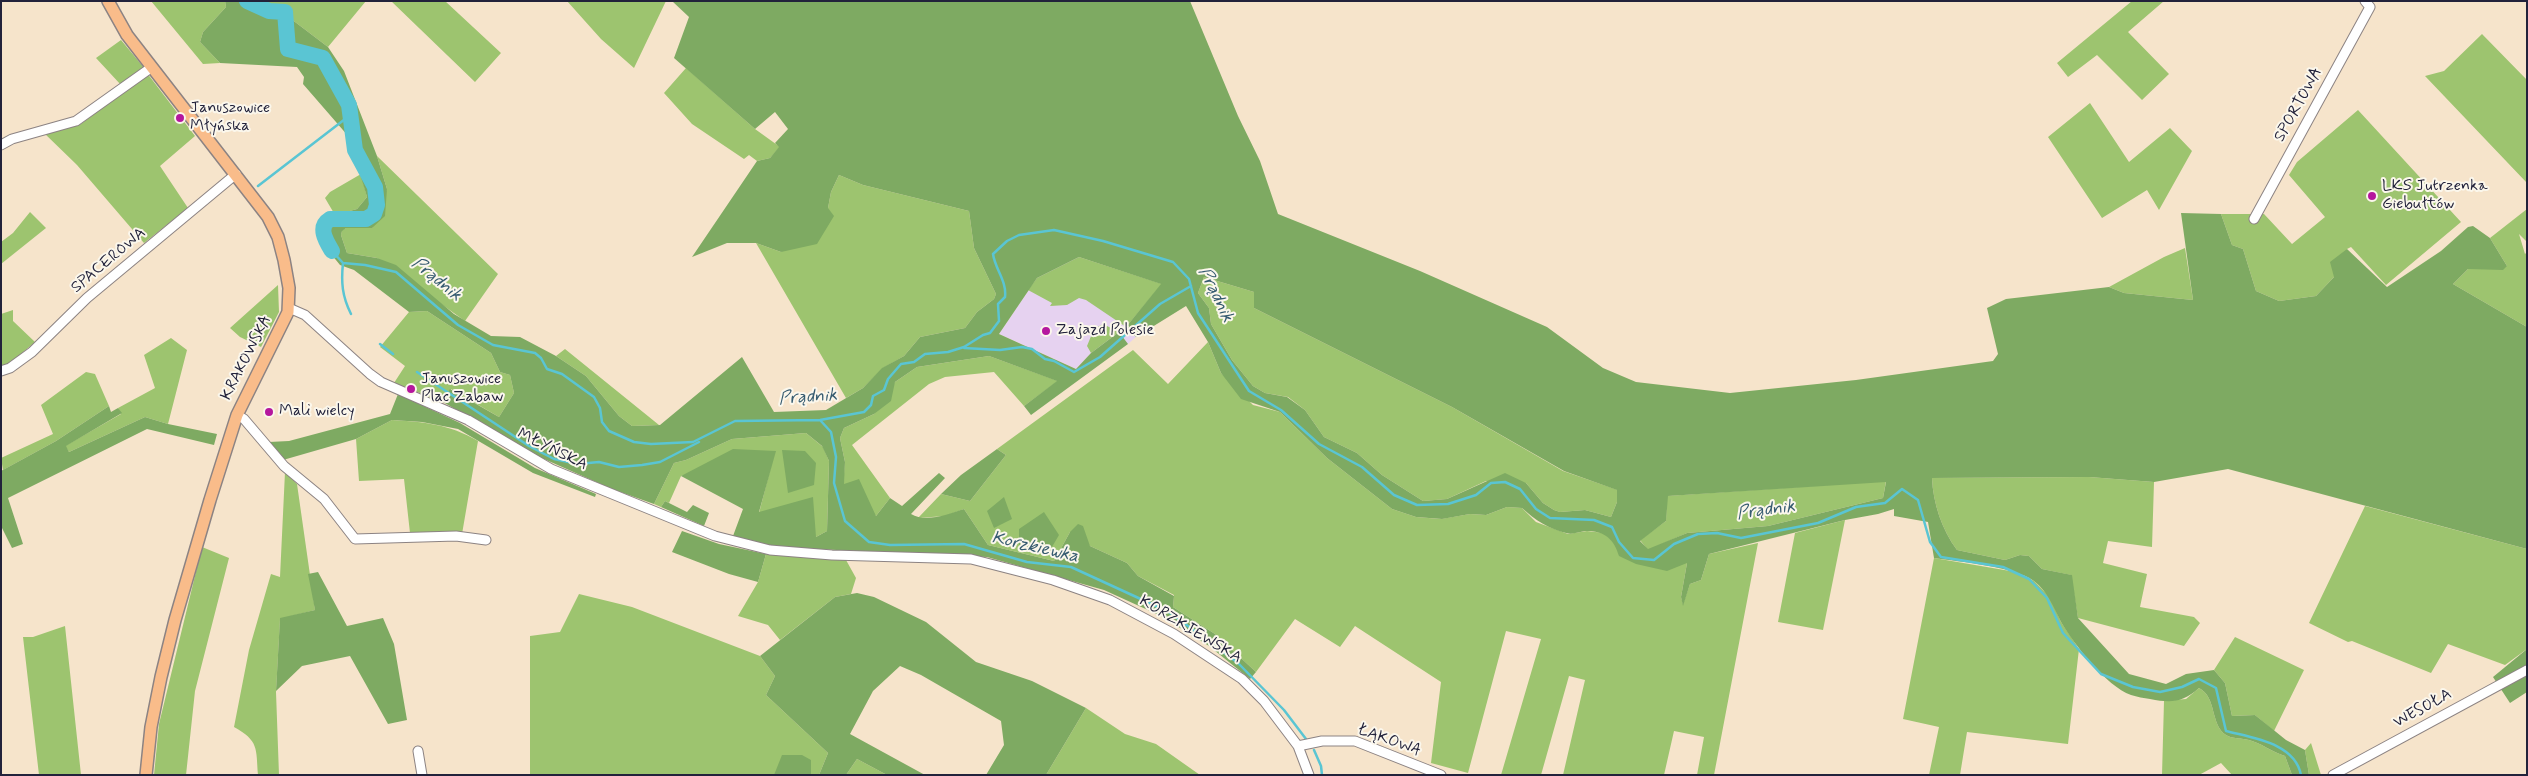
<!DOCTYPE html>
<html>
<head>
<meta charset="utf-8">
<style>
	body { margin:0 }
	#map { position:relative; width:2528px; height:776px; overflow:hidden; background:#f6e4cb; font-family:Mynerve,sans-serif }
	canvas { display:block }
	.frame { position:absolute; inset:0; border:2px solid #22223b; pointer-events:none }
</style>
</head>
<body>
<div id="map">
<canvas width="2528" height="776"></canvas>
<div class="frame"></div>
</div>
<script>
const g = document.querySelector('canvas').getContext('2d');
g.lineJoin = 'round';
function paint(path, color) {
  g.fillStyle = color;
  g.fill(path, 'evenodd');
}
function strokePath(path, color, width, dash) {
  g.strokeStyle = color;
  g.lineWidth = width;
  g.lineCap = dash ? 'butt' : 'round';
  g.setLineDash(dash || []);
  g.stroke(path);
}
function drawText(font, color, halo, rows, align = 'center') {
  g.font = font + ' Mynerve,sans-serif';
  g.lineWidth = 4;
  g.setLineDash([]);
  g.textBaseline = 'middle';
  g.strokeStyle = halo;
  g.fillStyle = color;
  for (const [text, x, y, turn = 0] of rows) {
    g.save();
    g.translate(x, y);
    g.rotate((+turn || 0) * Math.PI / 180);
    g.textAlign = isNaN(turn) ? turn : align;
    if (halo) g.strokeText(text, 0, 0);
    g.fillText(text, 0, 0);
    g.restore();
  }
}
paint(new Path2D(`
	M1079,257L1126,328L1136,337L1128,344L1119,332L1091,353L1076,369L999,334L1037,278Z`), '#e6d2f0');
paint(new Path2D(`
	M151,1H225L226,7L203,32L200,42L220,63L203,64Z
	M263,1H366L328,47L278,9Z
	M391,1H445L501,53L475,82Z
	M567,1H666L634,68L601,39Z
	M2132,1H2164L2128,32L2169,74L2142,100L2097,55L2068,77L2057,63Z
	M2482,34L2527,80V183L2425,76L2444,71Z
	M121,40L145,69L121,85L96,58Z
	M686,68L755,129L780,147L770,158L757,161L749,155L744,159L692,124L664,93Z
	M147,73L195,136L160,166L188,208L144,243L77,165L43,132L81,124Z
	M2090,103L2129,162L2170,128L2192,151L2159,210L2147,190L2102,218L2048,137Z
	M2358,110L2461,222L2386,285L2351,247L2347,249L2334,277L2316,296L2279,301L2256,291L2243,249L2232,245L2221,214H2214H2264L2292,244L2325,217L2289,175L2297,162Z
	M377,156L498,274L465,321L377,258L347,253L341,235L342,230L346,228H372L387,189Z
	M361,174L367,197L357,209L335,215L325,198L330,192Z
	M839,175L863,185L969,211L974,248L996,294L994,299L977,312L965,328L920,337L904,356L883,368L863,388L846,398L756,243L781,252L828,208L831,192Z
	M2527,209V242L2519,234L2525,254L2527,252V327L2453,284L2468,269L2507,266L2490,238Z
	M30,212L46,228L1,264V242L13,233Z
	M2185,248L2193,300L2124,293L2109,287L2164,257Z
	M1079,257L1162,284L1126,327L1086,300L1079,298L1067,305L1050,306L1052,303L1028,290L1037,278Z
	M1204,277L1254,292V308L1452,407L1563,471L1618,490L1617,502L1611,517L1585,510L1560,512L1554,510L1543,503L1526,483L1486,481L1447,499L1423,501L1382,475L1357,453L1324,437L1305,410L1288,397L1265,393L1253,386L1232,360L1211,324L1209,308L1198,293Z
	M278,285L279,312L261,347L240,337L230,328Z
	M13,310V321L35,342L8,365L1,367V314Z
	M427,311L491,353L500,372L510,375L514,393L499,417L451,389L443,402L394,383L405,366L380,347L409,312Z
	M1103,324L1119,332L1091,353L1087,346L1094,329Z
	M171,338L187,350L168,424L145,417L69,452L65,446L121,414L118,408L155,388L144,355Z
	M1208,342L1221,373L1253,405L1280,412L1327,458L1392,509L1416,517L1441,519L1470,514L1486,515L1507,507L1522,508L1536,522L1568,534L1587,531L1604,533L1615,543L1687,563L1681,597L1683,604L1690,584L1701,580L1709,554L1758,543L1714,775H1697L1704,737L1674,731L1664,775H1563L1585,680L1569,676L1541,775H1501L1541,639L1506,631L1468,773L1431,763L1441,682L1355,626L1340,647L1295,619L1256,672L1215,634L1173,607L1174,595L1138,576L1127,563L1090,546L1070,532L1054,561L988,545L964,509L945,516L918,518L941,494L970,501L1006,455L997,449L1133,350L1168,384Z
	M565,349L659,425L632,426L619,416L586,376L556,356Z
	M989,356L1058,381L1024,406L994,372L945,377L929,384L852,445L890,498L876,516L843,485L845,462L840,438L844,428L874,414L895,382L917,367Z
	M86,372L95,374L109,406L56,441L3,470L1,458L53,434L41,405Z
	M392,420C424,422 449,424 478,441L462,534L410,533L404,479L359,481L356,439Z
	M806,433L823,447L829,461L827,531L816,537L759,513L775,451L681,476L669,503L665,501L661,507L654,504L674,463L686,460L732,439Z
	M285,472L297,484L315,610L280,619L276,692L279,775H258C256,748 259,741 234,727L249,650L271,574L280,577Z
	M2089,477L2154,482L2152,547L2108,541L2103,563L2147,574L2140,607L2194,617L2200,623L2184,646L2078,618L2071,575L2042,569L2029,556L2020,555L2005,560L1957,550C1942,530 1933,503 1932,478Z
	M1886,481L1883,498L1768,526L1687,533L1648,550L1640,540L1666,521L1667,496Z
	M2365,506L2527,549V649L2505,665L2448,644L2431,673L2352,641L2348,642L2309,623Z
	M1845,520L1823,630L1778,622L1795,533Z
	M202,547L229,558L195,691L186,775H154L159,724Z
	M766,554L846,560L856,578L851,594L835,597L780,640L768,625L738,616L758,582Z
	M1934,558L2016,572L2034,581L2050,597L2061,622L2079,649L2068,744L1967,732L1960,775H1929L1939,727L1903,719Z
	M579,594L632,607L760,656L775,676L766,695L828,753L819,775H530V636L560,632Z
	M65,626L81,775H39L23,637H33Z
	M2235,637L2304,670L2274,731L2255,715L2232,716L2225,683L2214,670Z
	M2199,688C2217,697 2210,725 2226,735C2232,739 2242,738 2249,740C2261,743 2272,752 2285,756L2292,775H2232L2221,763L2199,775H2162L2164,701L2186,699Z
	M1086,708L1125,734L1156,744L1200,775H1046Z
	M2311,743L2321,775H2309L2305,750Z
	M857,759L887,775H846Z`), '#9dc46f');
paint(new Path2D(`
	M225,1H263L278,9L328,47L344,71L377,156L387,189L385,216L372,228H346L342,231L341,235L347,253L377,258L396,265L454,314L491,336L520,337L556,356L586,376L619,416L632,426L660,425L742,357L774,412L826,410L863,388L882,368L904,356L920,337L965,328L977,312L994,299L996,294L974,248L969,211L863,185L839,175L831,192L828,208L834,216L817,244L781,252L756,243H727L692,257L757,161L770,158L779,147L775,143L788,129L775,112L755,129L674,58L689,17L672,1H1190L1238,116L1260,161L1278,214L1420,271L1547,327L1603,368L1636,382L1730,393L1856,380L1993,361L1998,354L1987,308L2006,299L2109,287L2124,293L2193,300L2181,213L2221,214L2232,245L2243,249L2256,291L2279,301L2316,296L2334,277L2330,262L2347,249L2387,287L2441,251L2468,227L2473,226L2490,238L2507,266L2503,270L2468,269L2453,284L2527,327V549L2228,469L2154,482L2089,477L1932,478C1933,503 1942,530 1957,550L2005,560L2020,555L2029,556L2042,569L2072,575L2078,618L2129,674L2166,684L2186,674L2214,670L2225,683L2232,716L2255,715L2286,740L2305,750L2309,775H2292L2285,756C2272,752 2261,743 2249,740C2242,738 2232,739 2226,735C2210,725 2217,697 2199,688C2182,703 2171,703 2150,699C2144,698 2137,697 2131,695C2106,686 2074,644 2061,622C2053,606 2048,592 2034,581C2013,566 1960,562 1934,558L1928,522L1894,516V509L1878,514L1845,520L1709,554L1701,580L1690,584L1683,606L1681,597L1687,563L1667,571L1636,564L1619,556C1614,539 1604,530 1585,531C1579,532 1572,535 1566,533C1549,529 1535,520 1522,508L1507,507L1486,515L1470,514L1442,519L1416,517L1392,509L1327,458L1280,412L1241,399L1221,373L1208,342L1186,306L1136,337L1126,327L1161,284L1079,257L1037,278L999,334L1076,369L1091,353L1119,332L1128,344L1031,415L1024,406L1057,381L989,356L917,367L895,382L891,401L874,414L844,428L840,438L845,462L844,484L859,479L876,516L890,498L902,506L939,473L945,478L911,514C926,523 949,514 964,509L988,545L1054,561L1070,532L1078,524L1083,526L1090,546L1127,563L1138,576L1174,596L1173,607L1215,634L1256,672L1250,679L1209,646L1161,616L1104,590L987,557L772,547L733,536L743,509L681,476L733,449L776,451L759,512L813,497L816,537L827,531L829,461L822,446L806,433L732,439L686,460L674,463L654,504L612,489L535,455L443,402L450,389L499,417L514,393L510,375L500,372L491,353L427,311L409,312L354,270L340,265L327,249L319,229L320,219L357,209L367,197L349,137L303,84L304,77L297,67L220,63L200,42L203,32L226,7ZM1204,277L1254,292V308L1452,407L1564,471L1617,490V502L1611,517L1585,510L1560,512L1554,510L1543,503L1526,483L1505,473L1447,499L1423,501L1382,475L1357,453L1324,437L1305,410L1287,397L1265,393L1253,386L1232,360L1211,324L1209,308L1198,293ZM1886,482L1883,498L1768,526L1687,533L1648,549L1640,541L1666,521L1668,496Z
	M398,394L460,423L535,468L596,494L595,497L533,473L458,429L422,422L392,420L356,439L283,460L269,442L289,441L390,414Z
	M109,406L111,412L118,408L122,413L66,446L69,452L145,417L168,424L217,434L214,445L147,429L8,498L23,544L12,548L1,526V471L56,441Z
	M997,449L1006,455L970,501L941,494L961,475Z
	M782,450L805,451L816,463L814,485L788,493Z
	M1004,497L1012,519L994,528L987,511Z
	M665,501L687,512L693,505L709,513L704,526L661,507Z
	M1044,512L1059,535L1049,552L1019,546V529Z
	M682,531L719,544L766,554L758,582L729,574L672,552Z
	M318,572L347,626L383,618L394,644L407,720L388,724L350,656L302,666L276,691L280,618L315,610L308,574Z
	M857,593L874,597L926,622L976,662L1032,681L1086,708L1046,775H986L1004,745L1001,721L921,675L900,666L873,691L850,734L925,775H887L857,759L846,775H819L828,753L766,695L775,676L760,656L835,597Z
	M2527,649V692L2510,703L2493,677Z
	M782,755H802L811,760V775H774Z`), '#7eaa62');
strokePath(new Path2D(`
	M258,186L349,116
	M332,251L343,263L365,265L396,272L458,325L493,345L535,353L541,358L547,369L562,374L594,397L600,408L602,422L609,431L634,442L651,444L693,442L735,421L820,420L864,412L871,405L873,396L884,390L888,379L901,364L914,362L925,354L948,352L964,347L983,335L990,333L999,321L998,304L1005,297C1007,281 995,269 993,254L1007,241L1019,235L1054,230L1103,241L1173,262L1189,279L1198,313L1249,391L1281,410L1319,444L1362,467L1394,495L1417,505L1448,504L1476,495L1491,483L1505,482L1520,489L1536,509L1550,518L1594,520L1612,527L1619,542L1633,558L1654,560L1674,544L1698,534L1717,533L1741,538L1818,523L1856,507L1885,503L1902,489L1918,500L1930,542L1941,557L2003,567L2029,579L2047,598L2063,633L2101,674L2133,687L2160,692L2182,687L2199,679L2216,688L2226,731C2253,738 2295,743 2301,775
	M343,263C341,282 342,296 351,314
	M380,344L393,354
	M964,348L1000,350L1022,347L1032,349L1045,359L1054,361L1074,372L1100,357L1160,304L1191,286
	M417,372L529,446L554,459L578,464L599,462L619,467L642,465L660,462L699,442
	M820,420L831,432L836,457L834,483L845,521L869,542L890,545L964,544L1027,562L1071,567L1169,612L1238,663L1284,710L1306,739
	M1314,750L1321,766L1322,775`), '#5ac5d3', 2.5);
strokePath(new Path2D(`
	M247,1L269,11L285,12L288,49L323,58L349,105L355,150L375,187L377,205L374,214L366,219H330C317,227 326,241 332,251`), '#5ac5d3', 16);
const minor = new Path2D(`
	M1,145L12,139L76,121L152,67
	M2254,219L2370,7L2365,1
	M289,308L305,315L370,374L381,382L468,420L551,469L715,536L770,550L832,555L971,559L1053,580L1110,600L1174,634L1242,679L1264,701L1298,746L1309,775
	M1,371L10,368L32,352L87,298L236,174
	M237,415L244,419L284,466L324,499L355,539L456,536L486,540
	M1298,746L1322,741H1355L1441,775
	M418,751L422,775
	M2333,775L2527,670`);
const major = new Path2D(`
	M108,1L127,35L268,217L278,237L284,260L289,288L288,312L237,415L210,500L175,620L161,677L151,727L146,775`);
strokePath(minor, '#8c8383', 11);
strokePath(major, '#8c8383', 14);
strokePath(minor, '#fff', 9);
strokePath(major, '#f9bc8a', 11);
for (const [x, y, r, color] of [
	[180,118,5,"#b5179e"],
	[2372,196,5,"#b5179e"],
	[1046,331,5,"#b5179e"],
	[411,389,5,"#b5179e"],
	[269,412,5,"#b5179e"]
]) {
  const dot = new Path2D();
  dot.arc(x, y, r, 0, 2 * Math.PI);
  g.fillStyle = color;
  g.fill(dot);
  strokePath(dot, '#fbf7ec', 2);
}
drawText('16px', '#22223b', '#fbf7ec', [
	["SPORTOWA",2299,105,-61],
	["SPACEROWA",109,261,-40],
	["KRAKOWSKA",247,358,-63],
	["MŁYŃSKA",552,450,26],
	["KORZKIEWSKA",1190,630,31],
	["WESOŁA",2423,709,-29],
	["ŁĄKOWA",1389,741,20]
]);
drawText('16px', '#22223b', '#fbf7ec', [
	["Januszowice",190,109],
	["Młyńska",190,127],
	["LKS Jutrzenka",2382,187],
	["Giebułtów",2382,205],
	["Zajazd Polesie",1056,331],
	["Januszowice",421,380],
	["Plac Zabaw",421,398],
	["Mali wielcy",279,412]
], 'left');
drawText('italic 18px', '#365b70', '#fbf7ec', [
	["Prądnik",436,280,39],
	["Prądnik",1215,295,64],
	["Prądnik",808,398,-4],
	["Prądnik",1766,511,-8],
	["Korzkiewka",1035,548,13]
]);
</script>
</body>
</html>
